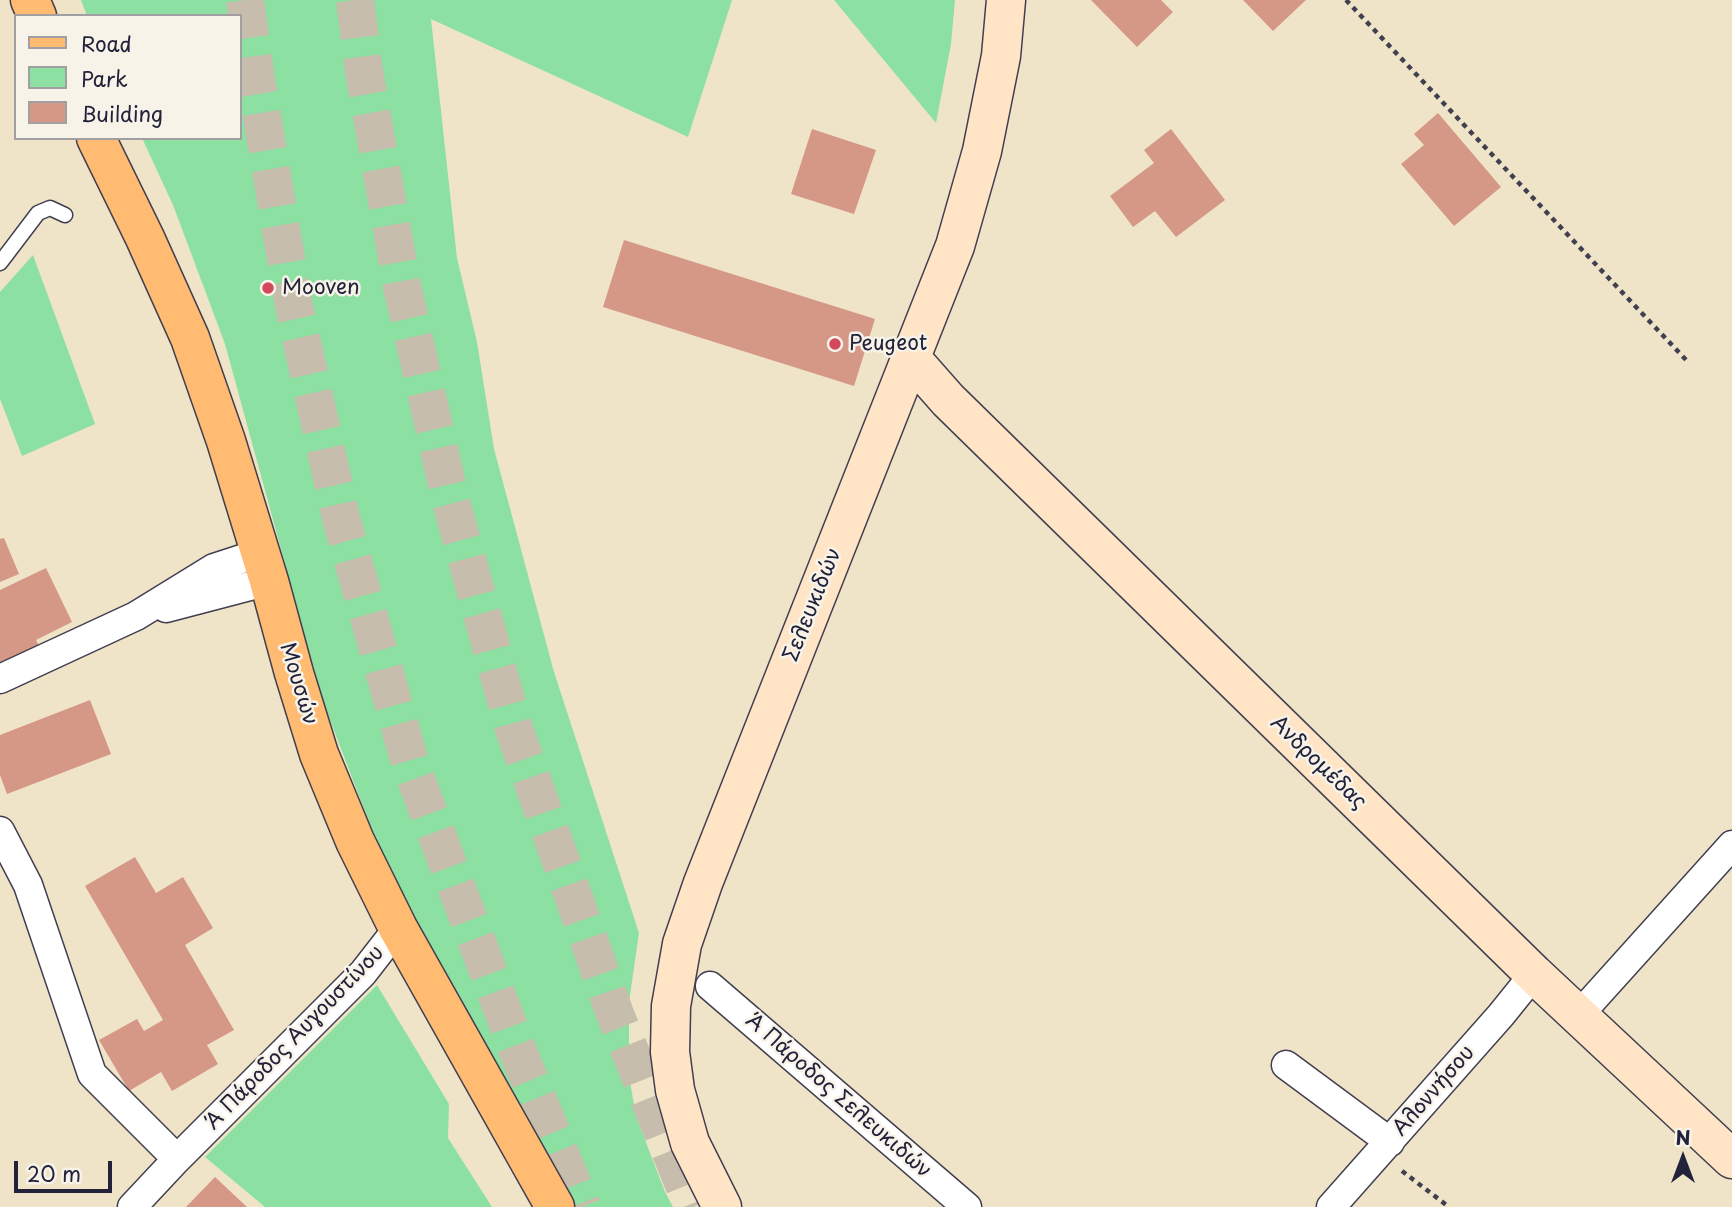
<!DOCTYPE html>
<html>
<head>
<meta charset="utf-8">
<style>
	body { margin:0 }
	#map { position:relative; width:1732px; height:1207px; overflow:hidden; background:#f0e4c8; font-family:"Playpen Sans",sans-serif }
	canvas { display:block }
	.legend { position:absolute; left:14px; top:14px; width:228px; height:126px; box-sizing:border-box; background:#f7f3e8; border:2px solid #a29fa3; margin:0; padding:9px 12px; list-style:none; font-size:21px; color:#22223b }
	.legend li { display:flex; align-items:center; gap:14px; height:35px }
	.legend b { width:35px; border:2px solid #a29fa3 }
	.north { position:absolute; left:1648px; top:1123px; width:70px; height:70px; -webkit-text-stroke:5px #f7f3e8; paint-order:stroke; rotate:0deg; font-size:19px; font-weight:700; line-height:28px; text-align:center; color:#22223b }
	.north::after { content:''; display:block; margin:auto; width:24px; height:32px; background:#22223b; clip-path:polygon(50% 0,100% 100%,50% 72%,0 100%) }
	.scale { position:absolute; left:14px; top:1161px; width:98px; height:32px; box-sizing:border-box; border:4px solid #22223b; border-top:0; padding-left:9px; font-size:21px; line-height:24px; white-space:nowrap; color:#22223b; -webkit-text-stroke:5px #f7f3e8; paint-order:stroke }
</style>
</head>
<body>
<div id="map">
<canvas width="1732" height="1207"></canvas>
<ul class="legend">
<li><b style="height:9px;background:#febb71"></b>Road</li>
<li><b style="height:19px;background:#8be0a2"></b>Park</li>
<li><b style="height:19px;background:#d59786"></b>Building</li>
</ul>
<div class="north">N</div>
<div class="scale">20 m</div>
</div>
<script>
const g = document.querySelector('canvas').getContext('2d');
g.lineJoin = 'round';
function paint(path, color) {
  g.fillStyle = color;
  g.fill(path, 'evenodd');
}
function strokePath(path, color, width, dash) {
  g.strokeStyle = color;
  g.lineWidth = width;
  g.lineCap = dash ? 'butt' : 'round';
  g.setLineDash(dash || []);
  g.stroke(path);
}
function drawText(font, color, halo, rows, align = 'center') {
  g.font = font + ' "Playpen Sans",sans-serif';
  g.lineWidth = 5;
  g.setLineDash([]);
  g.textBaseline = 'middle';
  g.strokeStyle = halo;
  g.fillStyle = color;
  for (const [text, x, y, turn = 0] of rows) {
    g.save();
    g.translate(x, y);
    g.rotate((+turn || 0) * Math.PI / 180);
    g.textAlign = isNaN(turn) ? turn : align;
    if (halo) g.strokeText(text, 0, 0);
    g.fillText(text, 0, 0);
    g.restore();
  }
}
paint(new Path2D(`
	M81,0H732L688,137L431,19L457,258L477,342L494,449L554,672L639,933L629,1002V1076L636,1116L665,1192L673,1207H565L422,943L369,822L322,699L225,344L173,205L142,138H240V16H87Z
	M834,0H955L951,44L936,123Z
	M33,255L95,424L22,456L0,399V292Z
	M377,985L449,1104L448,1138L492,1207H265L205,1157Z`), '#8be0a2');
paint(new Path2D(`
	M1091,0H1161L1173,12L1137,47Z
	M1243,0H1306L1273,31Z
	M1438,113L1501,187L1454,226L1401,164L1424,145L1414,134Z
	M812,129L876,150L854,214L791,194Z
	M1171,129L1225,200L1176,237L1155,211L1133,227L1110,196L1154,163L1144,150Z
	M624,240L875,319L854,386L603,307Z
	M4,538L19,574L0,582V539Z
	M46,568L72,622L36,640L42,652L0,671V590Z
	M90,700L111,754L7,794L0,775V735Z
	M135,857L156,893L183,877L213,928L185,945L234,1030L207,1045L218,1064L172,1091L161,1072L129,1091L99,1040L137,1019L144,1031L163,1020L85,886Z
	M215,1177L247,1207H186Z`), '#d59786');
strokePath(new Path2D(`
	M245,0L257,87L294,306L341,518L410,763L519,1054L582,1207
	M355,0L364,71L402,286L450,498L513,726L615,1014L693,1207`), '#c7bdac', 38, [38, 19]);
const lane = new Path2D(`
	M0,263L38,213L50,208L65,215`);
const street = new Path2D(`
	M166,608L269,581
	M0,679L136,616L214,568L260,553
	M0,831L28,885L92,1074L177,1159
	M710,986L967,1207
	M1578,1016L1732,845
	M1286,1065L1390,1142
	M132,1207L177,1159L363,973L398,928
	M1331,1207L1501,1015L1534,974`);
const secondary = new Path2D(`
	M911,358L948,400L1534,974L1732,1159
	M722,1207L690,1143L675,1090L670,1052L671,1006L682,944L703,883L955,246L982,151L1001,56L1006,0`);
const primary = new Path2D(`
	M30,0L37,16
	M96,138L145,238L190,338L226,441L269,581L294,673L319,754L355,841L398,928L555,1207`);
strokePath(lane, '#413f50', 17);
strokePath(street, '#413f50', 31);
strokePath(secondary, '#413f50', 41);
strokePath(primary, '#413f50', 41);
strokePath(new Path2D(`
	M1346,0L1688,362
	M1402,1171L1449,1207`), '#413f50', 4.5, [5, 5]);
strokePath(lane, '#fff', 14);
strokePath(street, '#fff', 28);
strokePath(secondary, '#ffe4c6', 38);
strokePath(primary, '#febb71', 38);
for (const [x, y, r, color] of [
	[268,288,7,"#d1495b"],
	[835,344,7,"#d1495b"]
]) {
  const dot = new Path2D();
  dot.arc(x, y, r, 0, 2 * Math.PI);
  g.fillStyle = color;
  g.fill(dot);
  strokePath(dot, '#f7f3e8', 2.5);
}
drawText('21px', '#22223b', '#f7f3e8', [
	["Mooven",282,288],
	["Peugeot",849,344]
], 'left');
drawText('21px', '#22223b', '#f7f3e8', [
	["Σελευκιδών",813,605,-68],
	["Μουσών",298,684,73],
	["Ανδρομέδας",1318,763,44],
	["Α΄ Πάροδος Αυγουστίνου",295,1038,-46],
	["Αλοννήσου",1434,1091,-49],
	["Α΄ Πάροδος Σελευκιδών",838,1096,41]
]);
</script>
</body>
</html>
